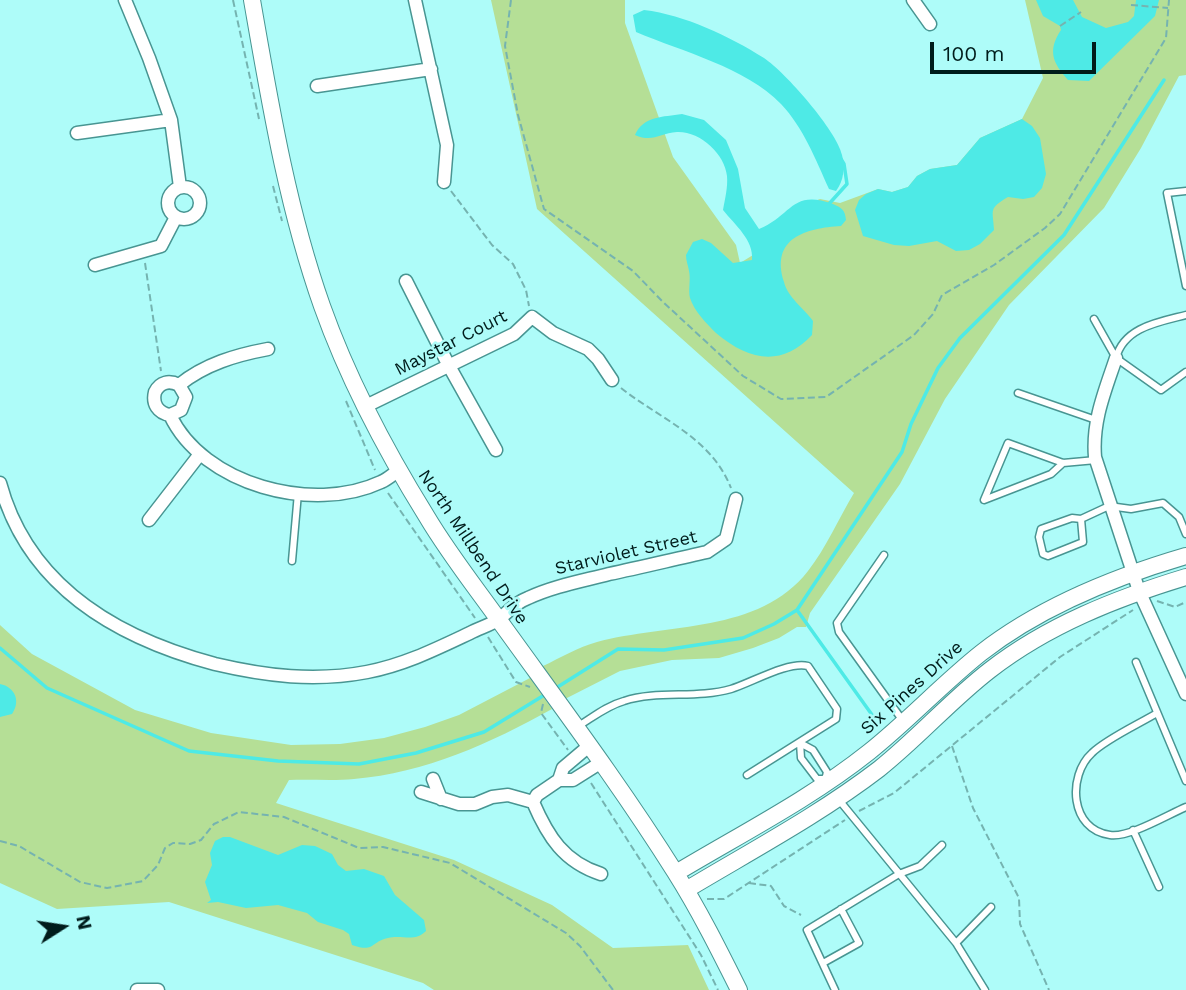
<!DOCTYPE html>
<html>
<head>
<meta charset="utf-8">
<style>
	body { margin:0 }
	#map { position:relative; width:1186px; height:990px; overflow:hidden; background:#aefcf9; font-family:"Work Sans",sans-serif }
	canvas { display:block }
	.north { position:absolute; left:28px; top:892px; width:70px; height:70px; -webkit-text-stroke:5px #aefcf9; paint-order:stroke; rotate:78deg; font-size:19px; font-weight:700; line-height:28px; text-align:center; color:#001c1b }
	.north::after { content:''; display:block; margin:auto; width:24px; height:32px; background:#001c1b; clip-path:polygon(50% 0,100% 100%,50% 72%,0 100%) }
	.scale { position:absolute; left:930px; top:42px; width:166px; height:32px; box-sizing:border-box; border:4px solid #001c1b; border-top:0; padding-left:9px; font-size:21px; line-height:24px; white-space:nowrap; color:#001c1b; -webkit-text-stroke:5px #aefcf9; paint-order:stroke }
</style>
</head>
<body>
<div id="map">
<canvas width="1186" height="990"></canvas>
<div class="north">N</div>
<div class="scale">100 m</div>
</div>
<script>
const g = document.querySelector('canvas').getContext('2d');
g.lineJoin = 'round';
function paint(path, color) {
  g.fillStyle = color;
  g.fill(path, 'evenodd');
}
function strokePath(path, color, width, dash) {
  g.strokeStyle = color;
  g.lineWidth = width;
  g.lineCap = dash ? 'butt' : 'round';
  g.setLineDash(dash || []);
  g.stroke(path);
}
function drawText(font, color, halo, rows, align = 'center') {
  g.font = font + ' "Work Sans",sans-serif';
  g.lineWidth = 5;
  g.setLineDash([]);
  g.textBaseline = 'middle';
  g.strokeStyle = halo;
  g.fillStyle = color;
  for (const [text, x, y, turn = 0] of rows) {
    g.save();
    g.translate(x, y);
    g.rotate((+turn || 0) * Math.PI / 180);
    g.textAlign = isNaN(turn) ? turn : align;
    if (halo) g.strokeText(text, 0, 0);
    g.fillText(text, 0, 0);
    g.restore();
  }
}
paint(new Path2D(`
	M491,0H625V23L673,157L736,245L740,263L758,252L799,207L820,199L840,203L878,189L892,192L908,187L917,176L930,169L957,165L980,138L1022,119L1043,78L1025,0H1186V75L1179,76L1141,148L1104,208L1009,305L945,399L900,484L810,613L806,627H797L779,638L753,648L719,658L672,660L620,671L565,699L543,666C560,658 578,647 597,642C667,623 759,634 808,571C826,548 839,518 854,493L537,209Z
	M0,625L32,654L135,710L211,733L291,745L340,744L384,738L425,727L459,715L530,678L552,709C491,743 425,773 354,779C333,781 310,779 289,780L276,803L454,860L552,905L613,948L688,945L709,990H434L423,983L169,902L57,909L0,883Z`), '#b5df96');
paint(new Path2D(`
	M1036,0H1073L1082,17L1106,28L1128,22L1134,16L1136,0H1159L1155,16L1089,81L1068,80C1053,63 1047,51 1061,30L1060,26L1043,16Z
	M644,10C685,15 729,36 764,58C785,72 837,131 842,155C845,167 844,181 836,191L829,189C816,160 803,127 781,104C745,67 683,52 636,32L633,15Z
	M682,114L704,120L726,140L738,169L745,208L759,229C792,216 791,189 833,204C842,208 845,210 846,220L841,226C806,228 770,238 784,282C788,298 804,308 813,321L812,335C781,368 748,360 716,333C707,324 694,311 690,298C688,290 691,279 689,271C688,265 686,261 686,255L693,242L702,239L711,243L733,263L752,260C754,240 735,225 723,210C725,199 728,187 727,176C725,154 700,131 677,132C660,133 653,143 635,135C643,116 663,117 682,114Z
	M1022,119L1032,126L1040,138L1046,174L1042,188L1034,197L1023,199L1008,197C988,209 993,209 994,230L980,244L969,250L956,251L937,241L909,246L894,245L863,236L855,210L859,200L866,194L878,189L892,192L908,187L917,176L930,169L957,165L980,138Z
	M0,684C15,687 21,701 12,714L0,717Z
	M223,837H230L278,855L302,845L315,846L332,854L338,865L346,871L364,869L384,876L395,895L424,920L426,931C414,943 402,934 388,938C370,942 375,953 352,945L349,934L343,930L318,922L307,913L296,910L278,905L246,908L218,902L207,903L211,900L205,882L212,865L210,853L215,841Z`), '#4eeae6');
strokePath(new Path2D(`
	M828,205L847,184L844,164L841,159
	M797,610L875,719
	M0,648L47,688L189,751L278,761L359,764L416,753L484,732L546,694
	M556,688L618,649L664,650L743,638L774,624L797,610L902,452L911,424L938,368L960,338L1064,235L1164,80`), '#4eeae6', 3.5);
const service = new Path2D(`
	M1186,191L1167,193L1186,286
	M1094,319L1116,358L1161,390L1186,372
	M1116,358C1124,327 1159,322 1186,315
	M1018,393L1096,420
	M1063,463L1051,474L984,500L1008,443L1063,463L1096,460
	M1081,519L1083,542L1048,556L1043,554L1039,537L1041,529L1072,518L1081,519L1109,506L1131,509L1163,503L1179,517L1186,534
	M884,555L837,623L839,632L903,721
	M292,561L298,493
	M1136,662L1186,781
	M1157,713C1139,724 1106,739 1092,753C1067,776 1070,830 1110,835C1129,838 1167,815 1186,807
	M577,727C592,718 606,706 624,701C658,690 696,699 731,689C751,683 788,661 808,666L837,709L836,719L747,775
	M824,779H817L801,758L800,743L813,750L827,772L825,781
	M839,800L956,943L985,990
	M1133,830L1159,887
	M956,943L991,907
	M823,963L859,943L841,909
	M835,990L807,930L899,874L920,866L942,845`);
const minor = new Path2D(`
	M125,0L149,58L171,120L180,187
	M415,0L447,145L444,182
	M913,0L930,24
	M317,86L431,69
	M77,133L171,120
	M168 203a16 16 0 1 1 32 0a16 16 0 1 1-32 0Z
	M95,265L161,246L176,217
	M406,281L449,366L496,450
	M1116,358C1105,391 1092,421 1095,457L1139,591L1186,694
	M179,385C205,364 236,355 268,349
	M366,406L514,334L532,317L553,333L588,349L598,359L612,380
	M170,415L181,410L186,397L179,385C169,380 160,382 155,392C152,404 158,413 170,415C203,485 313,514 381,482C388,479 393,474 399,470
	M0,483C28,587 117,638 215,664C266,676 315,682 367,672C404,665 436,649 470,633C479,628 491,625 499,619C511,610 513,604 528,598C554,586 582,581 609,574C642,567 675,559 707,552L726,539L736,499
	M149,520L200,454
	M433,779L441,799
	M559,780H573L600,763
	M421,792L459,804H475L492,797L508,795L533,802
	M533,802C548,837 564,862 601,874
	M533,802L537,795L559,780L563,768L589,746
	M137,990H158`);
const tertiary = new Path2D(`
	M252,0C270,103 287,207 322,306C348,379 386,451 427,517C449,554 476,588 501,623C560,705 621,786 675,872C699,910 719,950 739,990
	M676,873C741,834 810,799 869,752C908,721 942,684 981,653C1040,607 1114,577 1186,556
	M686,890C751,851 819,815 879,769C918,738 951,700 990,670C1048,625 1117,598 1186,577`);
strokePath(service, '#489592', 9);
strokePath(minor, '#489592', 15);
strokePath(tertiary, '#489592', 18);
strokePath(new Path2D(`
	M233,0L259,119
	M511,0L505,46L518,115L544,209L633,271L662,301L743,376L781,399L826,397L914,335L933,314L942,295L994,265L1045,228L1060,214L1166,38L1169,0
	M1131,5L1168,8
	M1060,26L1081,12
	M273,186L282,221
	M451,191L492,245L513,264L526,290L529,306
	M145,263L161,371
	M621,388C660,419 711,437 731,488
	M346,401L375,470
	M388,493L475,618
	M1157,601L1175,607L1186,602
	M488,637L516,682L530,687
	M543,704L541,713L568,750
	M952,746L973,808L1019,898L1020,924L1049,990
	M591,783L701,955L718,990
	M859,811L894,793L1060,657L1133,610
	M0,841L19,846L80,882L107,888L143,881L158,865L165,848L173,843L190,844L201,840L214,824L239,812L284,817L359,848L383,847L450,863L566,933L580,946L613,990
	M749,883L771,886L784,906L801,915
	M707,899H724L845,820`), '#75b3b0', 2, [7, 3.5]);
strokePath(service, '#fff', 6);
strokePath(minor, '#fff', 12);
strokePath(tertiary, '#fff', 16);
drawText('18px', '#001c1b', '#aefcf9', [
	["Maystar Court",451,343,-27],
	["North Millbend Drive",473,547,56],
	["Starviolet Street",626,553,-13],
	["Six Pines Drive",912,688,-42]
]);
</script>
</body>
</html>
